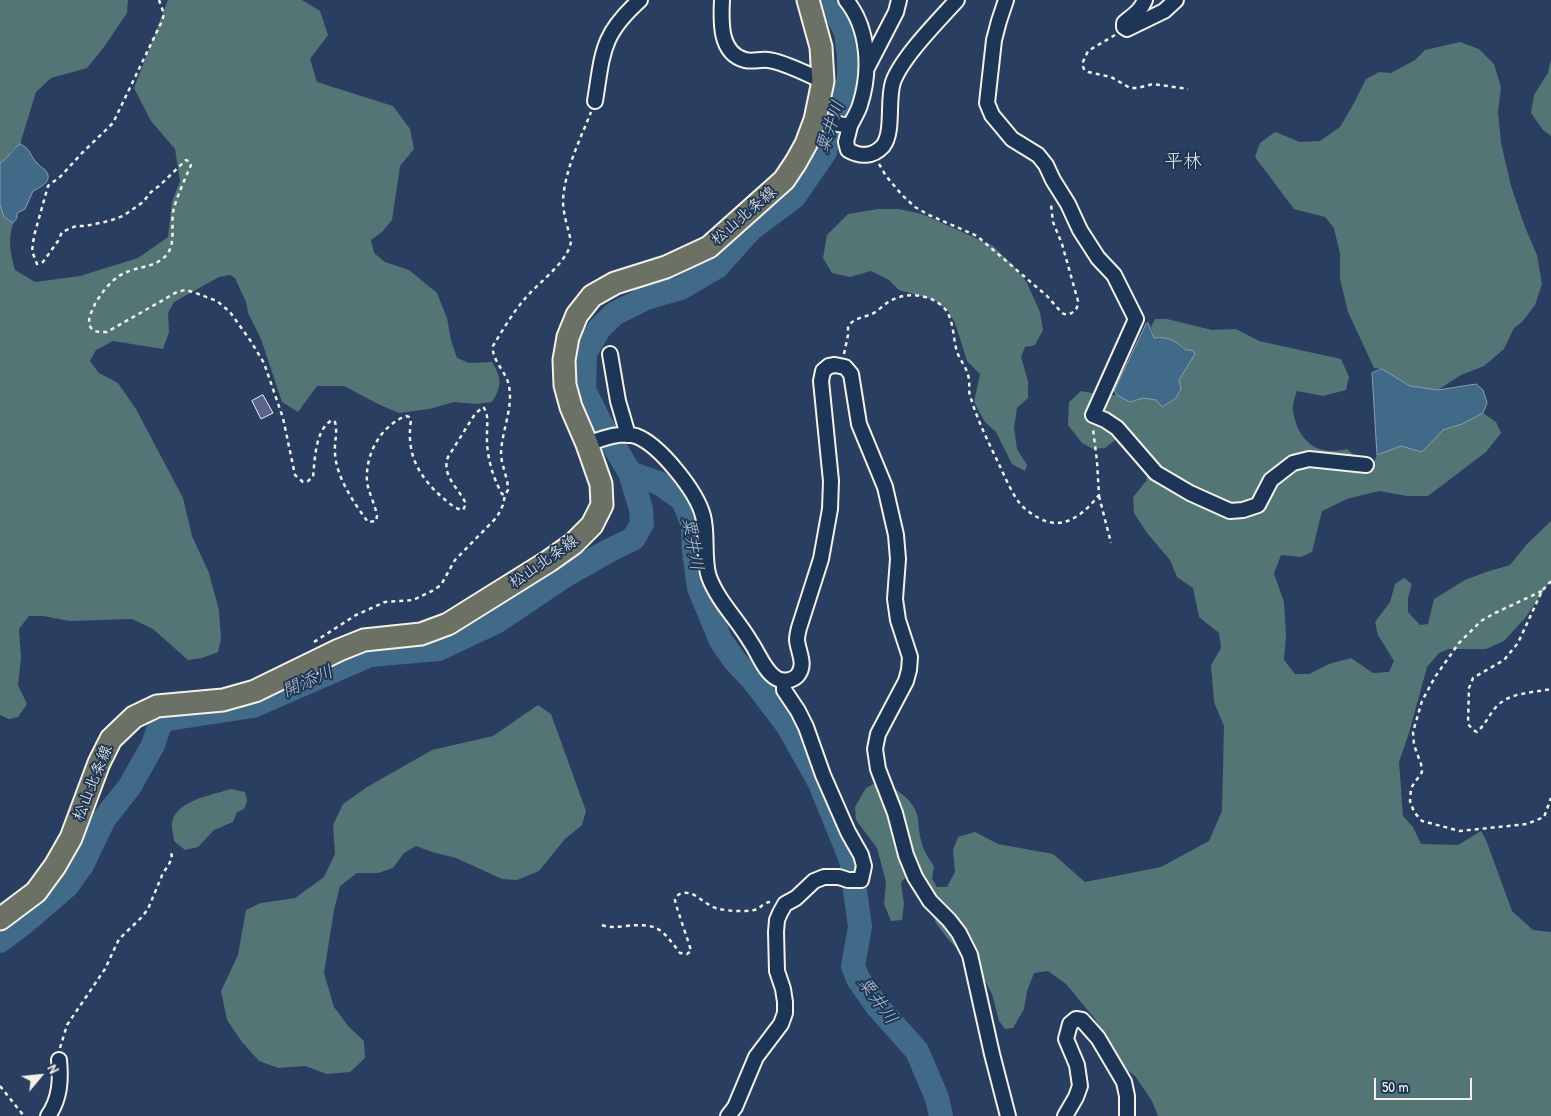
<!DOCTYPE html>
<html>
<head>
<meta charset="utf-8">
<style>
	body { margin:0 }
	#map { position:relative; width:1551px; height:1116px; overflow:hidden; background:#293e61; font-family:"Patrick Hand",sans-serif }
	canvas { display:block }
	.north { position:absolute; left:15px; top:1051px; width:50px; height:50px; -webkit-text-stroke:4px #1d3557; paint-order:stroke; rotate:62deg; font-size:14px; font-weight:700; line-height:20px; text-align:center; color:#f4f1e8 }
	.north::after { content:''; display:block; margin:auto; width:18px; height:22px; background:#f4f1e8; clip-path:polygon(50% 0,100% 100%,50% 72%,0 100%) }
	.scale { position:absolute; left:1374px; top:1078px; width:98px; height:22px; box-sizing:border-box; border:2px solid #f4f1e8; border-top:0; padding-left:6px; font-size:15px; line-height:18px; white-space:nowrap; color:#f4f1e8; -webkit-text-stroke:4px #1d3557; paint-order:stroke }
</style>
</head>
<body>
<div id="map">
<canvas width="1551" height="1116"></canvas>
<div class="north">N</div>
<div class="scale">50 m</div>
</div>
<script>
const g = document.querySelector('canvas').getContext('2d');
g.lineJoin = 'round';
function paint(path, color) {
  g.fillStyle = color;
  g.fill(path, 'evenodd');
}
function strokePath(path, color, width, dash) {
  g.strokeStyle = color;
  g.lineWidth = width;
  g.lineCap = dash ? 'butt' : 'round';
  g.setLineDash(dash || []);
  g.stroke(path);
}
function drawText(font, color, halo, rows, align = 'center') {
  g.font = font + ' "Patrick Hand","Klee One",sans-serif';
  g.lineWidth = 4;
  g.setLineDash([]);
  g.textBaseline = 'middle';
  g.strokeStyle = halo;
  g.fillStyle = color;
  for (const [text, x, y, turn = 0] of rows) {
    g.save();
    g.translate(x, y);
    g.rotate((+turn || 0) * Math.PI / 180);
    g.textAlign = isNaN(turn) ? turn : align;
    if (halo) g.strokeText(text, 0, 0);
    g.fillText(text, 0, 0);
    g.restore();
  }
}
paint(new Path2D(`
	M0,0H128L127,13L104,47L87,68L51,78L36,92L20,144L12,150L5,161L0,163Z
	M168,0H302L320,11L328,35L310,59L317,82L393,106L410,129L414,149L400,166L392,220L382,232L371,240L374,253L385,262L409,270L437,293L447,318L451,340L457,358L469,363L492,362C502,378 502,386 492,402L476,404L454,402L429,409L399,413L378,404L344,386H317L298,412L282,402L261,339L248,313L246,302L235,278L230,275L219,277L174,302L168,313L169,332L163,349L113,341L96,350L90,361L99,373L118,383L136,409L183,498L192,536L209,573L219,610L221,639L218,652L202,658L188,660L153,629L132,619L69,621L43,616H29L19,629L21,658L18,685L27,704L18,717L9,719L0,715V205L4,217L13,223C8,240 10,252 15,270L35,282L80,276L138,258L168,237L172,202L180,181L175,149L151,121L134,88Z
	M1460,42L1479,49L1494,64L1501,87L1498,112L1501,143L1511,186L1525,227L1537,255L1542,284L1535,305L1522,322L1514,328L1504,349L1484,366L1461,375L1438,390L1410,386L1382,369L1374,368L1348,312L1340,279V254L1334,228L1325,217L1294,209L1255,157L1260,143L1275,132L1300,142L1320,141L1340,127L1354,103L1366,79L1379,72L1391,73L1415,60L1425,50Z
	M1551,59V136L1543,130L1531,113L1534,95L1548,73Z
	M878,209H899L922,214L993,246L1014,266L1027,283L1040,312L1043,330L1035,345L1025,347L1021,357L1028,381V398L1017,408L1014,428L1017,449L1027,465L1025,471L1012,464L996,432L985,422L974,402L980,374L967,361L955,323L948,311L934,300L899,290L889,280L871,271L850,277L832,273L823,258L827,235L848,214Z
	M1155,319H1167L1212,330L1236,329L1259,341L1341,359L1349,377L1346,390L1323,396L1297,391C1295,397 1292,405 1293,411C1298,441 1317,457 1347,449L1356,457V472L1364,474L1373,464L1377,455L1401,446L1422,452L1443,430L1462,424L1483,413L1496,422L1501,433L1486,452L1428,496H1407L1379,491L1347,499L1322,511L1312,552L1301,557L1281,555L1274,574L1284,602L1286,634L1284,660L1295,674H1309L1329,664L1351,658L1373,673L1389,672L1394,661L1378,635L1375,622L1390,602L1395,584L1404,578L1412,584L1408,598V612L1420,625L1428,624L1434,599L1465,580L1486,572L1510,565L1527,544L1551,521V580L1525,618L1504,641L1486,649H1449L1439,653L1427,667L1409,733L1399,762L1403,816L1413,827L1421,844L1458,845L1481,831L1486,840L1512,911L1533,930L1551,932V1116H1158L1152,1101L1135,1076L1116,1061L1095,1019L1066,984L1048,971L1034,973L1027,991L1024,1009L1013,1028L1005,1029L999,1021L992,994L982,975L947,938L936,923L931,908L911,875L905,878L901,883L904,904L902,920L891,921L884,904L886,882L877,848L856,820L855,807L866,788L881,780C894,789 913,798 917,815C919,820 918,825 919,830C921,845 925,854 934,866L932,879L937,887H947L955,872L953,850L958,837L975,832L998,844L1053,854L1085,882L1161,867L1209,841L1222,811L1224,726L1214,702L1211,665L1221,648L1219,633L1199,617L1193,588L1177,577L1170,560L1147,533L1134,513L1133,497L1147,480L1144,456L1118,438L1105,448L1093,449L1082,443L1068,425L1069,402L1081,391L1103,395H1117L1130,401L1143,398L1156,400L1162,407L1176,398L1181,389L1179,380L1184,371L1186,350L1176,342L1154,338L1151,327Z
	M538,705L551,714L586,811L582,825L565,839L539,871L517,880L502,879L456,858L432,852L416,846L404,853L393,868L378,873H357L340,886L334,910L324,973L334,1007L349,1027L364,1041L365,1058L350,1072L327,1074L305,1066L278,1068L259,1061L242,1042L227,1020L221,991L238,955L246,910L261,903L295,898L324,877L335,854L333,825L343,804L367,787L432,750L493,736Z
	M231,789L245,792L247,801L244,809L237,812L233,822L214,830L198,847L185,850L174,841C174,835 171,827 172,822C177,800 212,795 231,789Z`), '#537576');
const water = new Path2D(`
	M20,144C32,149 29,156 38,164C39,166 42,167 44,169C55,179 42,187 33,191L25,209L17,213V218L13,223L4,217L0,205V163C8,159 12,149 20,144Z
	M1148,323L1154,338C1169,336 1175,341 1186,350H1192L1195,354L1179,380L1181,389L1176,398L1162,407L1156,400L1143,398L1130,402L1117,395L1114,391L1146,324Z
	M1382,369L1410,386L1438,390L1476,384L1483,390L1487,403L1483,413L1462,424L1443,430L1422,452L1401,446L1377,455L1372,373Z`);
paint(water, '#416a88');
strokePath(water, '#89a0ae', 1);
strokePath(new Path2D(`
	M812,0L821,2L837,15L846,32L849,57V81L835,109L825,152L794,197L752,228L717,267L681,288L646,298L614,314L599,329L585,353L584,390L600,422L630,473L661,484L683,500L693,525L694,551L699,588L721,641L735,661L753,680L788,726L819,781L851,860L860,927L853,966L858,979L877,1006L917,1051L937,1098L941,1116
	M0,941L24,923L67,886L82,865L104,819L130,786L153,745L160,724L168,719L253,706L370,655L439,649L496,622L566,575L610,550L633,539L642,524L641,509L630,473`), '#416a88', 24);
const building = new Path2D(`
	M263,395L273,413L261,419L252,401Z`);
paint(building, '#59648b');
strokePath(building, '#f4f1e8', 1);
const minor = new Path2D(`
	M722,0C721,21 719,53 745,60C753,62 760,59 768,60C782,61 809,75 823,81
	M846,0C869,28 871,71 860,105C858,112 853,119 850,126
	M1006,0L999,21L994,40L987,103L992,115L1012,139L1038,155L1046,165L1053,180L1068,204L1080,230L1098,258L1114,275L1136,319L1093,415L1105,420L1117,428L1156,473L1190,493L1230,511L1243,510L1258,505L1271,480L1293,463L1309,459L1366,465
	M1145,0C1140,12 1133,15 1124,23V27L1127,29L1164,11L1176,0
	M867,68L896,12L899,0
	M595,101C603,52 601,35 640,0
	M815,120L850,126L846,142L848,150C860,157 873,157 883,146C894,132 887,100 893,82C902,57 939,20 957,0
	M610,354L618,401L628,435
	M587,444C601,439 621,431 636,436C660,445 697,492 703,516C708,534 703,560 709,577C718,601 737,619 750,641C758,652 764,671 776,678C782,682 792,681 797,676C807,665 798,652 797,640C797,636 798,632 799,628L821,559L830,509L831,481L821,381L823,371L829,366L835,365L845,367L851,374L859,424L885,487L896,535L898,559L895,599L898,620L910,657L909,670L906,681L878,734L875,749L878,769L895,813L906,855L915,877L930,901L949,920L959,933L970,955L992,1054L1008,1116
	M48,1116C60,1099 61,1080 59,1060
	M728,1116L735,1107L756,1057L781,1024L785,1013V1002L783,989L777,971L776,932L777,920L780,913L785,904L796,898L814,881L824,877H839L848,880H861L864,866L861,855L848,832L823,775L806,727L798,711L784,690V681
	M1065,1116L1076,1097L1080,1086L1077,1065L1066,1039L1070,1024L1076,1019L1082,1020L1098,1038L1124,1082L1127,1096V1116`);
const primary = new Path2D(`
	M0,919L36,892L55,866L71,838L99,763L111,739L134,717L157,706L223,700L255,691L339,650L364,640L421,634L448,624L549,561L573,544L592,525L602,505L601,484L587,444L571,407L565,385L564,360L568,337L577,315L592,296L615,283L666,267L709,247L784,180L796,162L806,144L815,120L823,81L821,47L808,0`);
strokePath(minor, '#f4f1e8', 18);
strokePath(primary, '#f4f1e8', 25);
strokePath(new Path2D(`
	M159,0L164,14L162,21L113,123L82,153L61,176L48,186L34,236L32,251L37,264L43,262L58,241L62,232L76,226H85L109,221L123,216L143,202L151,192L159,186L186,160L190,162L191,165C185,179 178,194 174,208C170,222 176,241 168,253C158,267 141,266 127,272C113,277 102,292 95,304C92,311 87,319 90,326C93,333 100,332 107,332L177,292L185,290L193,292L217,301L230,312L250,340L264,363L283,418L295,475L303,482L308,481L313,477C315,459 315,430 332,420L335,422C338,433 334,442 335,453C336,477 354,503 368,522L376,521L377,516C375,504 369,494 367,482C365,455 380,426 406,416L409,417L411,420C406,454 418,476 443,498C449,503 455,509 463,510L466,504C459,488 441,476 448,457L475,414L483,407C489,413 487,425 487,433C486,454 492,476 502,494L505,495L508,490C508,478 502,467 501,455C501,431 515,406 508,382C504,370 491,358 493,346C502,331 512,314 523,301C536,284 569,262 571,241C568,228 563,214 563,200C565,169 580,140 591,112
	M1115,35L1088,51L1082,64L1084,69L1088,72L1111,77L1130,88H1137L1153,84L1188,89
	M879,164L886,176L902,195L915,207L929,215L977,236L1047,296L1062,313L1067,315C1075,312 1078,309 1078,301L1062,244L1053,222L1051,204
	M844,354L848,335V326C856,316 867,318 877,311C882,307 887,302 892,300C908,291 933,295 945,309C954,320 953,339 957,352C961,362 968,369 969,380C970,385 968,390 970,395C976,417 986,437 996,458C1003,472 1009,488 1018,501C1023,508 1031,514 1039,518C1063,532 1084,514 1099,495L1097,461L1093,429
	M1099,496L1111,543
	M1551,581L1542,591L1518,643L1504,660L1473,678L1469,688L1468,724L1473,730L1477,732C1485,725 1489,715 1496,707C1510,692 1532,693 1551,689
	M1542,591L1495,613L1481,621L1459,643L1435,677L1422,701L1413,732L1414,745L1421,764L1422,772L1411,788L1410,801L1414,812L1422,821L1460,831L1527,824L1544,817L1551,798
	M314,642L356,615L385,602L413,600L432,591L441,585L455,560L497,517L503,505L505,495
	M602,925C610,928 617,927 625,926C658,923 661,928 680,953L687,954L691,951C689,942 674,902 675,899C678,892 686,892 692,894C701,898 709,907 719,909C729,911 745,912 754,910C762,908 763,902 771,902
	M60,1048L67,1025L105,969L119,939L142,917L148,909L163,873L168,866L172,858L171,851
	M0,1086L24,1116`), '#f4f1e8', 2.5, [4, 4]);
strokePath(minor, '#1d3557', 14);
strokePath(primary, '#6b7165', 21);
drawText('16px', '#f4f1e8', '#1d3557', [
	["松山北条線",744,216,-41],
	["松山北条線",544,562,-35],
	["松山北条線",93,783,-68]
]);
drawText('italic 18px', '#b5c2c6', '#1d3557', [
	["粟井川",831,127,-71],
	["粟井川",692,544,80],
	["開添川",308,682,-24],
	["粟井川",877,1001,54]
]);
drawText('19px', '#f4f1e8', '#1d3557', [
	["平林",1183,162]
]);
</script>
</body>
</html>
